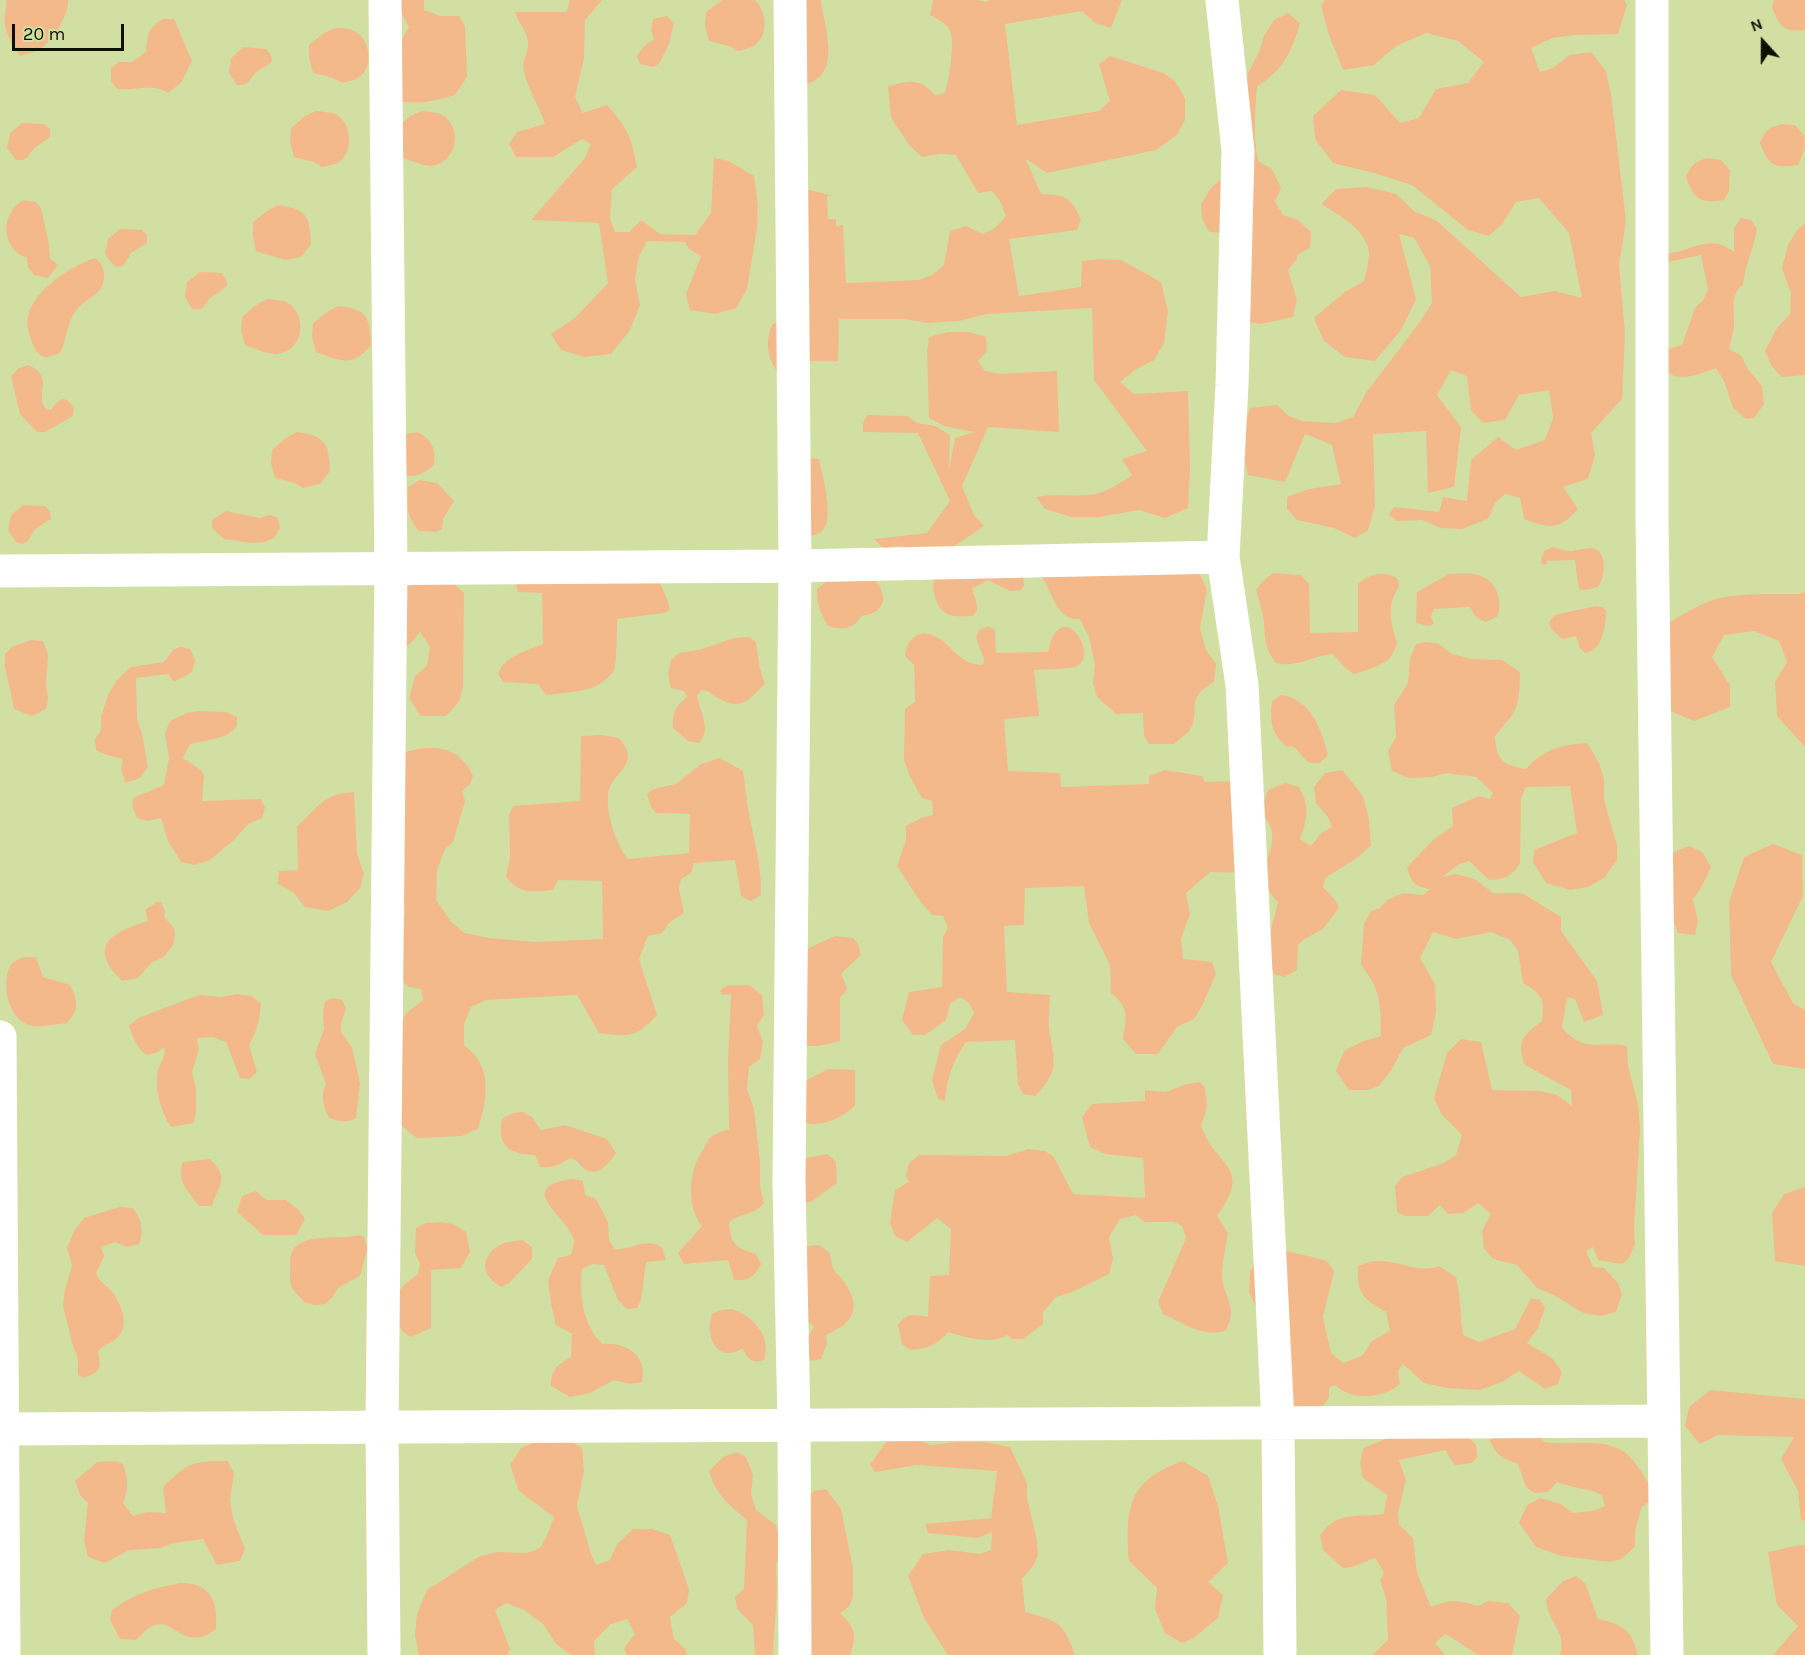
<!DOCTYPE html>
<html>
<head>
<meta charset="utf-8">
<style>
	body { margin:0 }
	#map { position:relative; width:1805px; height:1655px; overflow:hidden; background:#d1e0a2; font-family:Karla,sans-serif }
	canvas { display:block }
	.north { position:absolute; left:1733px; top:12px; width:60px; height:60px; -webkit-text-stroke:4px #d1e0a2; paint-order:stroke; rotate:339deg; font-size:16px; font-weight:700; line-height:24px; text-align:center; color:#0c1000 }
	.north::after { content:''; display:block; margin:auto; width:21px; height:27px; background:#0c1000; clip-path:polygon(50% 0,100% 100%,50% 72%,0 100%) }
	.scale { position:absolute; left:12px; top:24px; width:112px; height:27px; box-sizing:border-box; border:3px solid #0c1000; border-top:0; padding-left:8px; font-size:18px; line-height:21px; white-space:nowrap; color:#0c1000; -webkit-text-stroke:4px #d1e0a2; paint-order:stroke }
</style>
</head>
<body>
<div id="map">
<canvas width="1805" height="1655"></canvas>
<div class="north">N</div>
<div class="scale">20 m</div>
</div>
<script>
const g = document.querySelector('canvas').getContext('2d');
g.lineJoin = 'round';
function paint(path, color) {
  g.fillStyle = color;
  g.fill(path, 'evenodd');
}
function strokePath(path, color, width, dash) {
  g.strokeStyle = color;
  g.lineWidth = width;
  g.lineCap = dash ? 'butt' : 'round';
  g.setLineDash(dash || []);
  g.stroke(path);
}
paint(new Path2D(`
	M6,0H68C69,15 54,38 43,47C37,52 27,54 20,56C12,45 2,28 5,14C6,8 7,6 6,0Z
	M394,0H424V10L441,16H459L465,26L467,77L455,95C436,101 418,105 399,101L394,53L409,27Z
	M570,0H602L585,20L584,58L575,97L583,113L607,105C628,129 631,136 637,167L612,189L610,219L615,232H629L641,220L660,234L695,235L711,213L714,158L729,161L754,176L758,205L757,228L747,289L736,308L715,314L690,310L686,294L701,256L689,249L685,242L647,241L639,256L635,279L640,305L630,330L611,354L584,357L561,350L551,334L575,318L608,283L599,223L531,220L585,158L591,144L582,139L553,157H516L509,144L517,132L545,124C539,105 528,90 524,71C521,61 529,52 528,43C528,31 518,24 515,12H567Z
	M754,0C768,10 769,39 752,47C748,49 742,50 738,51L729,46L709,41L705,26L706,12L722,0Z
	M784,0H821C824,29 845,78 800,86Z
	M933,0H978L986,2L990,0H1122L1111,28L1095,23L1082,11L1005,24L1017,125L1099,111L1110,101L1099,64L1110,56L1163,73L1175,81L1185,98V120L1177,135L1156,150L1047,173L1026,159L1041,194C1065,195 1072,197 1081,220L1077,230L1009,239L1019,296L1081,287L1082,261L1098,259L1121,260L1161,282L1168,311L1164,343L1154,360L1136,369L1120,382L1134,394L1188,391L1190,468L1188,508L1165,518L1139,510L1099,517H1071L1045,509L1036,497C1059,492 1085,500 1107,490C1116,486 1124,480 1132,475L1122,459L1147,451L1094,380L1092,308L986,314L959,321L928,323L905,319H839L838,361H805L782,376C768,364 764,343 772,325L782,318L786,184L834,196H827L828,219H836V226L843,225L846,283L919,280L932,275L944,265L950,231L966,226L983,234L995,228L1006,216L1000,201L992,191L978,193L956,155L940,154L922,157L910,146L891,118L888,86C910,81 919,77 935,95L945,93C949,81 954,46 951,34C949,24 939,20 930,15Z
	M1325,0H1624L1627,5L1618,34L1575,35L1552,38L1531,48L1540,72L1553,68L1570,55L1591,52L1606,71L1611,94L1626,221L1619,265L1625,333L1622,399L1591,433L1595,455L1588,479L1563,487L1578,509C1560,530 1549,529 1524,519L1520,498L1505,494L1495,503L1488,519L1462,529L1441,528L1422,520L1397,521L1389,515L1394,507L1439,512L1443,497L1467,501L1471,460L1498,437L1516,450L1545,440L1553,418L1549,390L1519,395L1505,420L1483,423L1471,410L1467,376L1451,370L1437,395L1461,427L1454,487L1428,493L1426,431L1373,434L1375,506L1368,530L1355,538L1334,528L1297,520L1287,509V497L1309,489L1341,484L1332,445L1305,434L1285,482L1248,475L1239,439L1250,408L1277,405L1289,416L1302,421L1336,423L1353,417L1366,393L1419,323L1432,303L1430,266L1414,238L1399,234L1416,299L1401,330L1375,361L1345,357L1324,341L1314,318L1345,292L1364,281C1366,273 1369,262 1369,253C1367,230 1339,215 1321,204L1336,189L1367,187L1396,194L1414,211L1437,221L1521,297L1555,291L1582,298L1569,233L1539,198L1516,202L1502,224L1489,236L1468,230L1412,185L1374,173L1333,163L1315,139L1313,116L1341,90L1375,95L1400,123L1419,118L1436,89L1468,83L1484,62L1458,41L1426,33L1396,46L1374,65L1343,70L1329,35L1321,6Z
	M1774,0H1805V30C1783,33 1779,25 1772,7Z
	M1288,13L1300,23C1292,51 1283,71 1257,86C1255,111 1253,136 1258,161L1272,169L1281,188L1275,202L1283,215L1298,220L1311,232L1310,248L1297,255V259L1288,270L1297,300L1293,317L1261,324L1244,322L1225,233L1209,232L1202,218L1201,204L1211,188L1224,176L1244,81L1259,52L1264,36L1274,20Z
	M667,16L674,23L669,44L659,64L653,67L640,64L637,56L644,46L654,39L651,31L653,19Z
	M163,19H174L192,61L181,83L168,93C154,83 134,91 117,89L111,81V68L119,62H132L146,52C147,36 148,27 163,19Z
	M335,28C341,28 349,28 354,31C372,39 374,71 356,79C352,81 346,82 342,83L333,78L313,73L309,58V45L324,33Z
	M244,47L266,49L271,55L272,62C267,66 262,68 258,71C249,77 250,87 237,85L229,73L231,58Z
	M316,111C322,112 330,112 335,114C353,122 354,155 337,163C333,165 327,166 322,167L314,162L294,157L290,142L291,128L305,116Z
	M422,111C427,112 435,112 440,114C463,124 459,163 431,166C424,166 406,159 399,157L396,129L410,116Z
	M22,123L44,124L50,129V137C45,141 41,143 36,147C28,153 29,162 16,160L7,148L10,133Z
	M1782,124L1795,125L1804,135L1805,148L1798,165C1774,169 1768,165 1760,143C1765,130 1769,127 1782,124Z
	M1707,158L1721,160L1730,170L1729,191L1724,200C1700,204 1694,199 1686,177C1691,165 1695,161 1707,158Z
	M24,200L35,202L41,208L48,239L50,258L58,265L48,278L34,275L28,267L27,258C0,248 0,212 24,200Z
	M278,205C307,209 310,216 311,244L301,257L285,260L256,251L253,236V222L267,211Z
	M1741,218L1751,220L1757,229C1754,248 1745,265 1743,285C1729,294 1735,312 1734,325C1733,333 1731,341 1729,349L1742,356L1747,368L1762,386L1764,404L1754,418L1746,419L1733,408L1724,381L1716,368C1703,372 1684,382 1671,374C1666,371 1662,362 1659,357L1662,351L1682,345L1695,308L1704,299L1708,289L1701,255L1668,262L1656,250C1660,251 1666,253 1670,253C1693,250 1711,233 1734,252V228Z
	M1805,223V375L1782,377L1772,367L1765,351L1777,328L1790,314L1791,293L1782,268L1788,245L1797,230Z
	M120,229L142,230L147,235V243L131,253L124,265L119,267L113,265L105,254L108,239Z
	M95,258C100,261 103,266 104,273C105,296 89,295 77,309C67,321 67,339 60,353L45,358C35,353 33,346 30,336C16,299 67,268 95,258Z
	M200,272L221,273L226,279L227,286C222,290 218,293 213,296C204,302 206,312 192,309L185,297L187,282Z
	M267,299C273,300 281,300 286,302C308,313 305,351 277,354C270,355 252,348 245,345L241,331L242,317L256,305Z
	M338,306C367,309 370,317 371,345C352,368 341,361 316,352L312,337L313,323L327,312Z
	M948,332H969L986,337L987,351L978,361L985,371L1000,374L1057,371L1059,432L988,427L962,486L974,515L984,526L944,553L898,546L884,549L874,539L927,533L950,501L918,433L863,432V423L867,415L907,416L917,423L935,426L950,435L949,469L955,438L974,432L944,426L929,418L927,352L929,337Z
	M28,365C55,377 35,390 45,408L51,410L55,404L62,399L67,400L74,407L73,416L45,432H37L20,414L11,376L19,368Z
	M297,432C325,436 329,443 330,471L320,484L303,488L295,483L275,478L271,463L272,450L286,438Z
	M418,432C432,440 436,449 434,465C421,477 411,478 394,473L399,435Z
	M809,458L819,459C822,475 836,520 821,532C818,534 811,536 807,537Z
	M419,480L437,483L454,501L443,519L442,529L436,532L419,531C406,517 407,505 408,487Z
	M23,505L45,506L50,512L51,519L35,529L28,541L22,544L16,542L8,530L11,515Z
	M226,511L259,518L270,515L278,518L280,528L274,538L264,542L251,543L224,539L212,528V520Z
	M1553,547C1559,549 1566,551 1572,551C1578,550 1586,548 1592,548C1608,550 1605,576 1599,586L1591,589L1580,590C1576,578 1577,571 1575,560L1547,561L1546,565L1542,564L1541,559L1544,551Z
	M1199,572L1207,590L1200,628L1206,650L1216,664L1214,682C1182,700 1203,711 1189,731C1185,735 1179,740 1174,744H1149L1144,736L1143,713L1116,714L1097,697L1093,684L1095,665L1089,637L1080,619C1055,621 1053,591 1041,576Z
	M1273,573L1301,575L1309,584L1310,633L1358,632V584C1370,573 1385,570 1398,579L1399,587C1385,607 1392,623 1397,644C1395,648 1393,654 1390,658C1386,663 1361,673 1354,674L1344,667L1333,654C1311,656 1298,668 1276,663C1265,648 1265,641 1264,623C1263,612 1259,601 1256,590L1263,581Z
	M1449,574C1459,574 1474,572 1483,577C1498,584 1503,603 1497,617L1485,622L1475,616L1470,607L1434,609L1431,616L1434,624L1429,626L1416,623L1417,592Z
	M1023,575L1024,585L1021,590L1010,591L988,580L972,589L976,600L977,610L973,616C955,617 943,618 936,600C933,590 932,586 935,576Z
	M871,576C889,593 888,613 861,616C854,630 842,630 828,626C821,614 816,604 817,589L827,581Z
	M523,577L660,582L668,602L670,610L664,613L617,619C617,629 617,663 614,670C601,693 569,692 546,695L538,684L503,682L498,674C503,656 528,651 543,644L542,593L518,592L516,585Z
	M426,581L452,582L464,593L463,687L459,702L446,716H421L409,698L415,676L427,666L430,647L420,632L411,643L402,649L405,587Z
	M1805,592V747L1777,716L1775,682L1787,662L1779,641L1754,631L1724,635L1712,657L1730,685V707L1694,721L1670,711V622C1687,612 1706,600 1725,597C1749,593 1775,594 1799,594Z
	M1596,606L1602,607L1606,610C1606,627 1603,650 1585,653L1580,648L1576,636L1562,639L1551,629L1549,622L1555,615Z
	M988,626L995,630L996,653L1048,652C1050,646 1051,638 1055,633C1071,611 1097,656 1077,666C1069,670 1044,669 1034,670L1039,716L1004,719L1008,771L1060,773L1061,787L1149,784V776L1165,770L1202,776L1205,782L1243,781L1247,873L1210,872L1186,893L1190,914L1181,939L1183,959L1212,962L1216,974L1202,1006L1194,1019L1177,1027L1158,1054H1136L1123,1039C1126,1018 1130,1007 1111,993L1110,965L1089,923L1084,886L1025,888L1024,925L1004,926L1007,992L1050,995C1050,1006 1048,1017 1049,1028C1054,1061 1061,1069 1035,1096L1023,1094L1018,1085L1015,1040L966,1042C953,1060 947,1078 945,1101L938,1099L932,1080L941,1045L965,1029L974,1013L969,1003L960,997L950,1004L946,1020L925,1035H913L902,1020L909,992L942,987L943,937L948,928L943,916L932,915L920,901L897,866L906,840V826L921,818L933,815L932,801L922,798L910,777L904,760L905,709L915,702L914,665L905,656C906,641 918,628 934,636C952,643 957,664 983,665L984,659L976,638L979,630Z
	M749,637L756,642L760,669L765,684C749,699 742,712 718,698C711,694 709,690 701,690L697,696C700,712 712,729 699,743L688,741L673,728C672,713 675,706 687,697L684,691L671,688L668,674L671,660L679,653L699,650L734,638Z
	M31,640L43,641L48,654L46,685L48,698L46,709L32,716L14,709L5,667V654L12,647Z
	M1425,642L1437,643L1452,654L1471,659L1502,660L1520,672C1519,709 1519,708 1495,736C1496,760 1503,765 1526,769C1544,749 1560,745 1587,743L1599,763L1604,779V800L1617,845V860L1604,878L1588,887L1570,890L1546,883L1533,862L1534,850L1577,833L1570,786L1526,787L1521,798L1520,863C1512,876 1504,880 1489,880L1469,861L1458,865L1442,877L1456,874L1475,879L1493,893H1522L1561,917V931L1597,981L1603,1015L1584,1022L1575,999L1567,997L1562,1028C1585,1053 1598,1041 1627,1046L1628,1066L1638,1104L1640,1130L1634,1228L1635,1244L1629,1258L1622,1264L1598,1260L1593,1247L1586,1251L1593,1267L1604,1268L1618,1283L1622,1294L1616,1312L1600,1316L1583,1313L1554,1295L1537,1288L1517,1265L1493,1259L1484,1249L1482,1231L1491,1214L1478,1203L1463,1213L1448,1214L1440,1205L1428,1216H1405L1397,1212L1395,1186L1402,1177L1444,1163L1456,1155L1462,1135L1442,1115L1434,1098L1447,1053L1461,1039L1481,1042L1492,1090L1539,1091L1557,1095L1572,1106L1571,1090L1525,1065C1516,1041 1523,1035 1542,1021C1544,998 1543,995 1523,983L1518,951L1510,940L1491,932L1456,939L1433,932L1420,958L1435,984L1436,1012L1431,1035L1403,1048L1392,1069L1379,1086L1368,1090H1349L1336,1071L1344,1051L1361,1042L1381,1036C1380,1003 1382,992 1361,965L1364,924L1371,911L1380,908L1387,900L1404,893L1423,895L1430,889C1414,886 1412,884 1407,867L1433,840L1453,826L1452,808L1479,796L1490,799L1493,793L1476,777L1446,773L1432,777L1409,778L1392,771L1388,751L1396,737L1394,705L1408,683L1410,659L1416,644Z
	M181,647L190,649L195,660L192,672L174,682L168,674L136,678L137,719L142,734L148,767L140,778L126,783L121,770L123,759L107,755L96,750L95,739L101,730V717L108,695L117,680L131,667L164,662L174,649Z
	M1281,695C1311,699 1321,728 1328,755L1320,763C1301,765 1305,754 1292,746L1287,747C1272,735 1269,720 1272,701Z
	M199,711L226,712L237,717V726C226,740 207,740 190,744L183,758L202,771L204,776L202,801L261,799L265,808L262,818L248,824L235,839L210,860L194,865L181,862L168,841L161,818L148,821L137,818L132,806L133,798L164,785L169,758L165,733L170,721L187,713Z
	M602,735L619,738C644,768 609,770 608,797C606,813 617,847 628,859L689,853L690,814L656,813L651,807L647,794L653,789L676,784L701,764L720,758L743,771C745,783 746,796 748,808C753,837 762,865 761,895L751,901L741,896L735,860L694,863L691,873L681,879L679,889L684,913L670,922L662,933L648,936L639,959L657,1015C636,1038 629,1037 599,1033L577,995L486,1000L471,1007L464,1024V1045C468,1049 474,1053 477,1058C492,1080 485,1106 478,1129L461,1136L417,1138L394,1120L397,1042L405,1014L423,1000L421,989L409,987L393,973V926L405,915L403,891L405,752C434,744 460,746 473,776L470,784L462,791L465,801L453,842L445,849L437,870L436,900L451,922L465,933L489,938L535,942L603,939L602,881L558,880L553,890C532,892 520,894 506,877L510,857L509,815L513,806L580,801L581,736Z
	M1342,770L1363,796L1369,819L1371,846L1354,860L1325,878L1323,887L1335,900L1339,908L1323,929L1303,940L1298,945L1297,970L1284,977L1274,974L1265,952L1278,902C1248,872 1279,853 1271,828C1269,822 1264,816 1261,811L1268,790L1285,783L1299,787C1310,807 1308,817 1300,839L1311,846L1321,833L1332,827L1328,817L1316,803L1314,787L1325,773Z
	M354,792L357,854L364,874L360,888L347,902L328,911L305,907L293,892L278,884L279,871L298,870L297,826C319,807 322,794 354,792Z
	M1773,844L1802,855L1803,896L1771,962L1793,1003L1805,1010V1069L1773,1064L1731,975L1729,902L1744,857Z
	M1689,846L1702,852L1711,867L1701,888L1693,899L1698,921L1695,935L1678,933L1670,912L1661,862L1674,852Z
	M157,902H161L165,912L164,917L174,928L175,934L173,945L164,957L151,963L138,978L122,981C119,977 115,974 112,970C90,938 125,929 148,921L145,910Z
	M835,936L853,938L858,944L861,955L841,974L847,988L845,993L840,997V1041L819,1046H805L792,966L809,948Z
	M23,957H36L43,977L70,985C78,1001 80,1009 67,1023C56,1024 44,1027 33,1026C8,1022 0,983 11,964C14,961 19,959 23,957Z
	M728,985H749L762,995L764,1015L757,1026L763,1042L760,1059L749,1067L747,1089L754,1109L760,1162V1186L764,1203C753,1216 743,1212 729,1222C731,1244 735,1248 756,1254L761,1264C755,1277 748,1281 734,1280L728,1260L684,1264L678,1253L702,1226C685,1205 689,1169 704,1148C706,1144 709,1138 712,1136C716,1133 724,1131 729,1129L728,1059L731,994L722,995L720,990Z
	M237,994L251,996L261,1003C260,1019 257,1031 249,1045L257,1072L249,1079L240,1078L226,1042L213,1037L197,1038L199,1049L192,1072L196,1089V1113L193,1123L171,1127C161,1112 154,1088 158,1070C161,1061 166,1057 164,1047L156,1053L146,1055C136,1047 133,1037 129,1026L138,1018L199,995L221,997Z
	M334,998L342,1000L346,1008L341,1023V1032L352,1048L360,1083L356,1118C346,1124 339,1121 329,1118C323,1105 320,1097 326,1084L315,1054L324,1029L323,1012L325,1001Z
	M828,1069L855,1070V1106C842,1117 824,1127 806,1123L802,1115L803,1082Z
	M1199,1082L1204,1086C1208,1100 1208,1111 1201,1124C1213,1167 1255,1165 1217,1216L1228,1233C1226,1246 1222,1262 1222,1275C1223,1297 1239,1307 1226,1330C1204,1339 1184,1323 1163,1314L1158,1302L1186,1238L1182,1226L1174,1222H1145L1136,1215L1120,1219L1109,1237L1113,1259L1109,1274L1072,1292L1056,1297L1043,1312V1324L1023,1339H1012L1008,1335C989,1345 968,1338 948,1332C937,1345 927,1349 910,1350L902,1344L898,1325C905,1312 917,1315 928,1317L930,1276L949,1275L951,1229L937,1218L907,1242L895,1236L890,1223L895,1190L909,1182L906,1176L909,1163L919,1155L1006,1156L1028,1149L1045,1151L1054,1157L1073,1194L1145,1198L1143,1158L1105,1154L1090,1147L1082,1117L1092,1104L1145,1101V1090L1166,1092L1184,1085Z
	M522,1112L532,1117L541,1130L565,1125L607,1139L616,1153C608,1165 595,1180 581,1166C577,1162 577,1160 570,1158C560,1165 553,1168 540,1167L535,1155C509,1154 497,1147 502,1119L513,1113Z
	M828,1154L836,1162L837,1183L811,1202H803L799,1164L807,1158Z
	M210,1159C230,1180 219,1183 212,1206H199C188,1190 176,1182 183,1162Z
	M573,1179L583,1181L585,1195L596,1199L608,1222L609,1240L615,1249C633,1250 645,1237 662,1247L666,1260L646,1262L641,1300L637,1308L627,1309L618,1300L604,1265L592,1264L582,1269C579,1296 583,1324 602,1344C626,1342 648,1355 642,1382L630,1384L614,1380L590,1393L570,1397L551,1386C551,1368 557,1366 571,1357L572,1334L556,1325L551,1304L548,1280L558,1258L571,1255C572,1251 574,1245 574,1241C570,1217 511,1187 573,1179Z
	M1805,1187V1266L1775,1261L1772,1213L1784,1194Z
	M256,1191L267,1200H286L299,1210L305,1219L296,1235H263L237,1212L242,1196Z
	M119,1207L133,1208C142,1221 144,1229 139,1244L127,1247L115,1242L101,1247L104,1256L96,1273C102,1286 109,1286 114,1294C122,1307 130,1326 117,1338C111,1344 105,1343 98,1351L100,1366L95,1373L84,1378L78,1375V1360L72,1342L63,1306L64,1294L72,1265L67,1248L74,1231L84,1218Z
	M440,1222L453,1224L466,1232L470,1252L461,1268L431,1270V1328L411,1337C396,1330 389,1310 397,1295C401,1286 410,1280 418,1274L420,1264L415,1253L416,1228L426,1223Z
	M360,1235L365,1238L367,1250L360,1276L338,1288L332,1298L325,1304L314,1305L304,1302C301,1297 295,1293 292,1288C289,1281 290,1271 290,1264C289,1229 336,1241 360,1235Z
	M522,1240L532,1247V1259L509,1283L501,1287C482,1276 479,1259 498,1246C504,1242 515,1241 522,1240Z
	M819,1245L830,1253C831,1258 831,1264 833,1268C834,1272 839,1275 842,1279C863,1307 855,1322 826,1335L827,1343L821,1359L812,1361L804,1355L803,1347L814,1326L803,1319L800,1252L808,1246Z
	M1287,1251L1327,1261L1334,1271L1323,1317L1331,1353L1343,1363L1362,1356L1372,1341L1390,1331L1386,1312C1364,1300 1356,1293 1358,1266C1364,1264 1371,1261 1377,1261C1399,1260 1419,1274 1439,1266L1456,1277C1461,1297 1460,1316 1463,1335L1479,1342L1515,1329L1531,1298L1540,1300L1545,1308L1538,1328L1527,1343L1552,1358L1562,1372L1558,1384L1545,1389L1519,1371L1502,1382L1480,1390L1447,1388L1424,1383L1403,1364L1398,1371L1400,1384C1383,1399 1351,1401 1335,1385L1329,1388V1397L1324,1405L1278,1423L1259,1313L1249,1292L1250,1271L1261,1258Z
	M732,1309C753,1316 772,1336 764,1360C753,1364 746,1359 743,1348C717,1365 704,1336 712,1314L721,1310Z
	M1710,1390L1805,1399V1521L1801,1520L1798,1491L1781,1459L1794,1437L1718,1435L1700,1444L1685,1426L1689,1407Z
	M1463,1431L1476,1445L1477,1457L1472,1463L1455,1465L1445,1450L1399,1460L1406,1480L1398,1513L1399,1525L1413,1538L1417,1573L1431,1607C1450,1599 1458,1600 1478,1606L1488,1601L1508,1603L1520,1616L1512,1655H1478L1446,1634L1435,1643L1445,1655H1372L1388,1640L1386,1598L1380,1581L1384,1572L1375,1558L1352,1567L1343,1568L1323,1550L1320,1535C1339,1510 1356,1518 1384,1514L1387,1495L1363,1478L1360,1463L1363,1448L1398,1434Z
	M1538,1433L1544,1442C1569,1446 1605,1436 1627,1454C1637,1463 1645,1478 1652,1489L1650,1501L1641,1508L1635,1532V1546L1622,1559L1610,1562L1561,1556L1536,1547L1519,1523L1527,1505L1540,1498L1561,1504L1573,1513L1592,1511L1605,1506L1602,1495C1588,1488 1572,1488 1557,1482L1548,1492L1534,1493L1526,1487L1518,1464C1505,1459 1494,1455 1490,1440L1499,1435Z
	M545,1438L567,1439L582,1448L584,1471L577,1506L591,1554L596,1565L610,1560L617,1544L633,1529H652L670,1535L689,1589L687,1603L670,1617L674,1639L685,1649L687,1655H627L624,1648L635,1634L627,1619L611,1624L594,1641L595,1655H571L556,1644L543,1624L524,1610L506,1603L495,1610L510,1649L507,1655H419L415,1636L417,1614L427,1590L480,1556L498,1552L527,1553L540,1548L547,1536L554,1517L519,1491L510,1465L521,1448Z
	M916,1439L931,1445L956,1442H984L1010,1447L1027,1483V1497L1037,1541L1038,1555L1034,1565L1022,1579L1025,1612C1058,1621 1063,1621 1075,1655H948L924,1618L908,1576L923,1554L949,1550L980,1554L991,1550L992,1532L978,1538L928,1533L925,1524L991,1518L997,1471L916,1465L875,1472L870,1465L887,1440Z
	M737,1452L746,1457L753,1475L751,1494L756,1510L776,1525L783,1549L776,1564L777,1589L773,1655H755L753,1625L737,1609L735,1597L744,1589L747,1520C728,1504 716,1495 709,1471L723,1457Z
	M115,1461L123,1464C128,1478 129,1489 123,1503L133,1516L147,1512L166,1513L163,1487C188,1462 193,1461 228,1461L234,1474L230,1499L233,1518L245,1549L240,1561L217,1565L203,1539L174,1543L160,1548L129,1550L105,1563L88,1557L84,1541L88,1503L80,1495L75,1481L97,1462Z
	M1183,1461L1208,1476L1218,1506L1228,1563L1208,1582L1223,1595L1218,1618L1194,1638L1182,1643L1165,1633L1155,1609L1157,1588L1129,1561C1125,1508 1128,1480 1183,1461Z
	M826,1489L841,1509L853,1568V1597L849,1607L840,1613C856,1629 857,1635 850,1655H802L800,1503L814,1491Z
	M1800,1545H1805V1655H1773L1798,1626L1777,1605L1768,1552Z
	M1576,1576L1585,1583L1598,1619C1622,1624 1632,1630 1638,1655H1560C1568,1633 1546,1620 1546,1599L1563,1581Z
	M180,1583C211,1582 218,1602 216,1629C186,1653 174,1619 155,1625C148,1627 142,1634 136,1640L120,1639L110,1620L112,1610C133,1594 154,1588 180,1583Z`), '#f4b98a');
strokePath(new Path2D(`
	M790,0L795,566L789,1181L794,1425L795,1655
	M1222,0L1238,151L1232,385L1223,557L1242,685L1278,1423L1280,1655
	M1652,0V518L1667,1655
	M0,571L795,566L1223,557
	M0,1037L4,1655
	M0,1429L1663,1421
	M384,1655L382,1428L391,570L385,0`), '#fff', 33);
</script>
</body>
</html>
